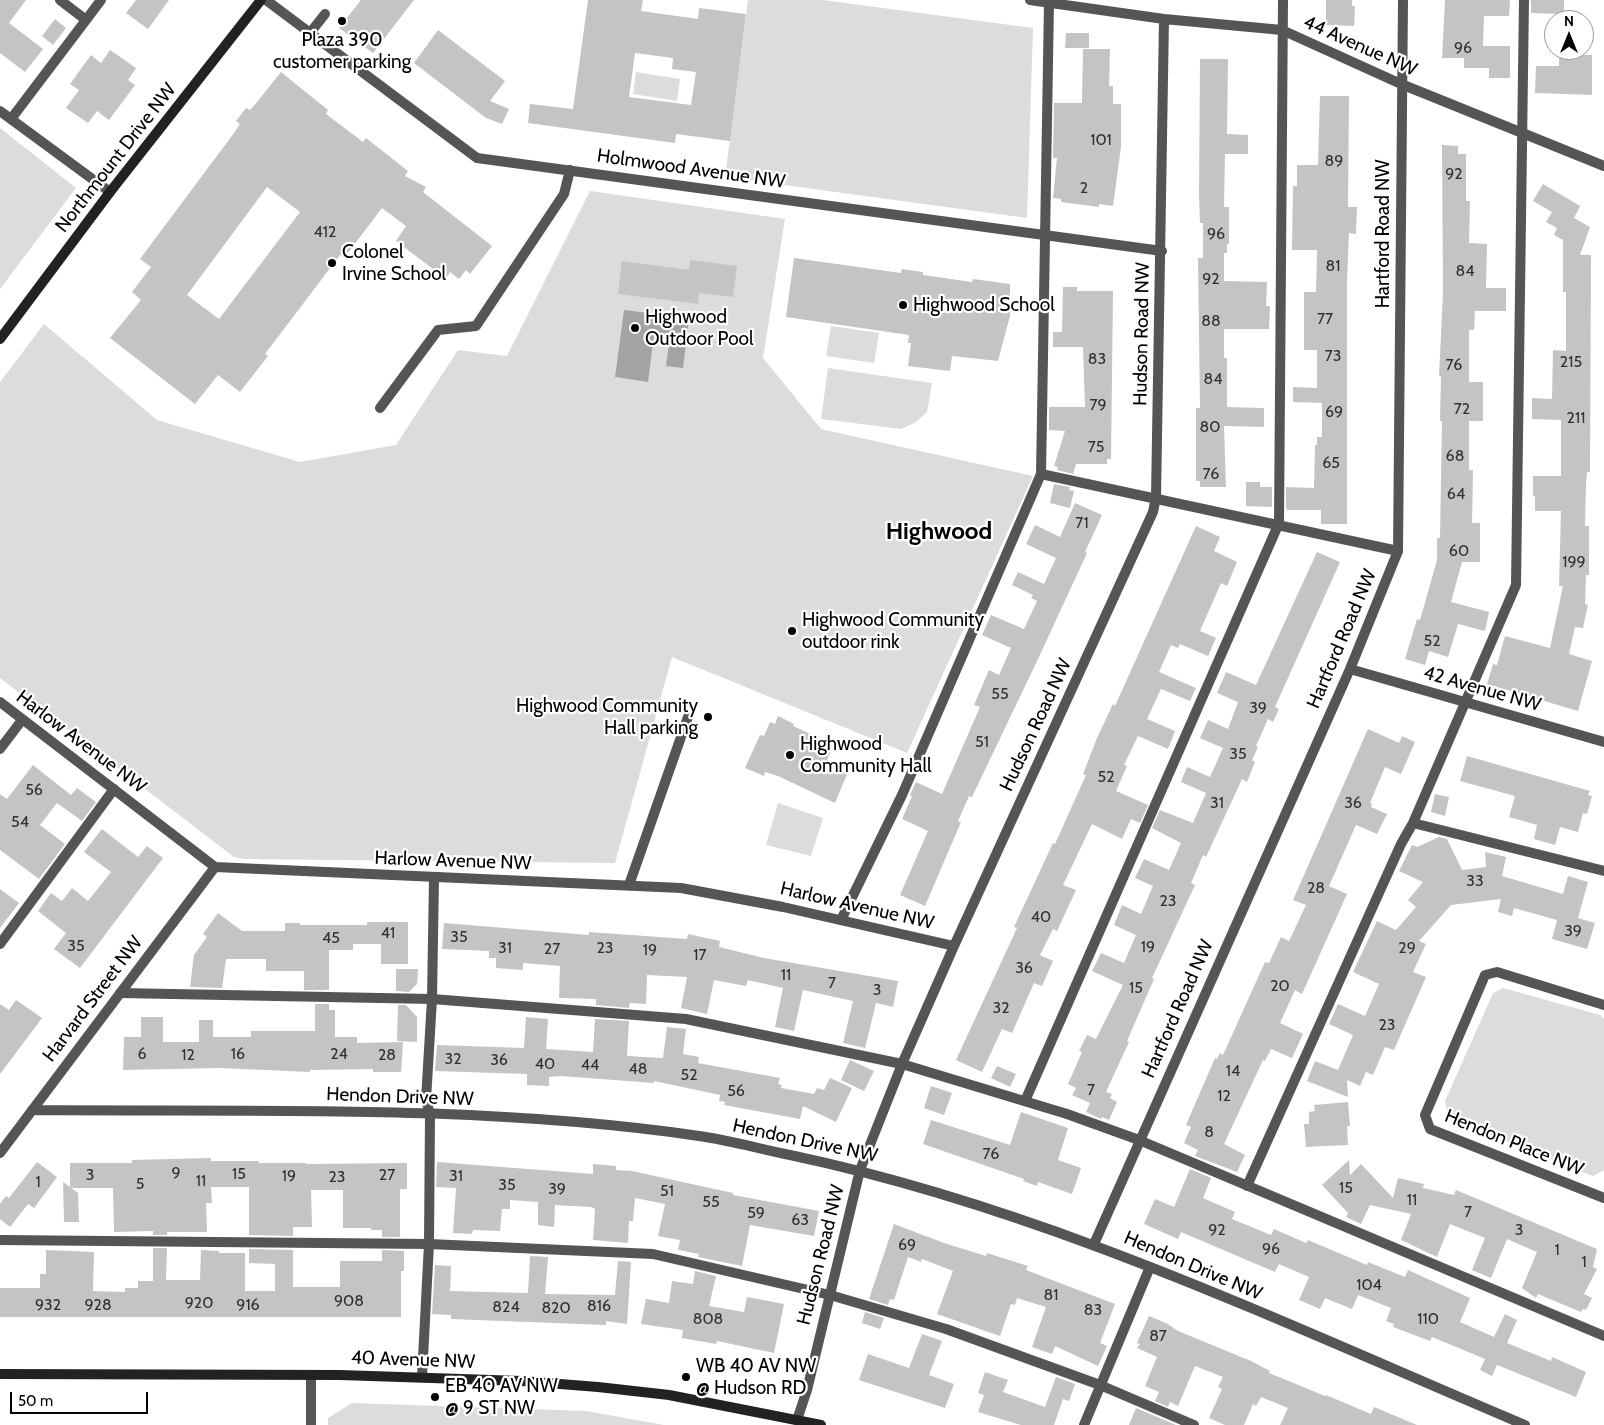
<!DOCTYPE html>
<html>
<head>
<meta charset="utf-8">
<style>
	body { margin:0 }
	#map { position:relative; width:1604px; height:1425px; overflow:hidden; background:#fff; font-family:Cabin,sans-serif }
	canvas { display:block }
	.north { position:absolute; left:1544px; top:10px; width:50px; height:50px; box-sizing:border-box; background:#fff; border:1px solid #999; border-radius:50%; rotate:0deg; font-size:14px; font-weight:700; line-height:20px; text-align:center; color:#000 }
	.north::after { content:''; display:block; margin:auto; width:18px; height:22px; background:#000; clip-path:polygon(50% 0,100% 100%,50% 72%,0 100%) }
	.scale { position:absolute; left:10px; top:1392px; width:138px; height:22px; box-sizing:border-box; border:2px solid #000; border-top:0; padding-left:6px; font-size:15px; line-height:18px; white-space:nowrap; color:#000; -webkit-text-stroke:4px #fff; paint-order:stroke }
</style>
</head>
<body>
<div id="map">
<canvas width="1604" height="1425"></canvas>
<div class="north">N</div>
<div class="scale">50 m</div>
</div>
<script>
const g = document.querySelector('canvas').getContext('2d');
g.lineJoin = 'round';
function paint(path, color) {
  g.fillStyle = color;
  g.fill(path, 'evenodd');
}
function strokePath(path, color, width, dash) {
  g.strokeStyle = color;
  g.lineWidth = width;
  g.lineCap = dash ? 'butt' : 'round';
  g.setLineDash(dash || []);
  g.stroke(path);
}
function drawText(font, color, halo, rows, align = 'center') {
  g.font = font + ' Cabin,sans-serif';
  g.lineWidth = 4.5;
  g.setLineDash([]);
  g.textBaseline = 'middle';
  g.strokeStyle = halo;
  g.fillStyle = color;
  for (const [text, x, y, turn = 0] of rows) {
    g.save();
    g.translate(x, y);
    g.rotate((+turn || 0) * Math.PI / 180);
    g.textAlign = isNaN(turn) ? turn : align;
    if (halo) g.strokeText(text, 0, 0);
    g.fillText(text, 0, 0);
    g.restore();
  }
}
paint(new Path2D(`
	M748,0H823L1033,28L1027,218L725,177Z
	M636,72L680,79L677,101L633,94Z
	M0,128L76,188L0,289Z
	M590,191L785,219L763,358L821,429L1033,476L907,753L672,657L615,863L244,859L234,857L0,678V382L44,324L157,420L300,462L396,445L458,350L507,356Z
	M831,326L879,333L874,363L826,356Z
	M828,368L932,383L927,412L916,422L901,429L821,419Z
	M778,803L823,818L811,856L766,845Z
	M1503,988L1600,1015L1604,1019V1170L1593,1176L1449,1119L1445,1101L1493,993Z
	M352,1403L586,1411L664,1425H328V1418Z`), '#dcdcdc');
paint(new Path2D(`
	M624,310L689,318L683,368L666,366L670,337L654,335L648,382L615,377Z`), '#a3a3a3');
paint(new Path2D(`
	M0,0H26L9,23L43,49L25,72L0,53Z
	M136,0H169L148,29L126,13Z
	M361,0H414L373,53L339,28Z
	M588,0H643L641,11L698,19L699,8L746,14L730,141L676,134L675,143L528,123L530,104L573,109ZM635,53L673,58L672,69L696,72L691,105L629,97Z
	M1326,0H1352V6H1355L1354,26L1326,25Z
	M1445,0H1510L1509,16H1484L1483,46H1510V78H1489V68H1464V58H1442Z
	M1531,0H1564V14L1531,13Z
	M55,19L66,28L53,45L42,36Z
	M438,30L505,81L490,101L509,109L502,124L486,118L414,63Z
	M1066,33H1089V48H1065Z
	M1083,49H1110L1109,86H1113V104H1121V147L1113,206L1099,204V207L1061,202V199L1053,198L1057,158H1053L1054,103H1082Z
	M110,50L136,68L128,80L135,85L109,120L97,111L88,123L66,108L79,90L70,84L91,55L101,63Z
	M1559,55H1592V95L1535,93L1536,66H1559Z
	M1200,59H1228L1227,134L1248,135V154H1225L1224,207H1229V244H1227V253H1224V281L1267,282L1266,306H1270L1269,329H1224V358H1227V407L1264,408V427L1224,426L1226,487H1200V481H1196V408H1200L1198,258H1203V223H1200L1199,195Z
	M281,72L328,110L326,114L363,142L366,138L408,171L405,176L426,187L423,192L492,246L470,274L466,270L459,279L450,272L446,279L396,241L406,226L382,208L344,258L340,255L265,354L268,356L240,392L218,375L195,404L110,338L141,300L132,292L151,267L140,259L234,133L240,124L236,121L246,108L250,110L257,102ZM267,187L300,212L219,319L187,295Z
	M1320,96H1349L1348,207H1357L1356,234L1349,233L1347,281V524H1321V510H1287L1286,507V487L1314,488L1315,445H1317V437H1322V403L1293,402V387L1317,388V350H1304V292H1316L1317,250H1292L1293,186H1297V165H1318Z
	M1442,145L1458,146V154H1466V201H1470L1469,243L1487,244L1486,288H1506V311H1475L1474,330H1469V382H1483V421H1469V470H1473L1472,523H1480V562H1462L1451,602L1489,612L1485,631L1458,624L1448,657L1429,651L1425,665L1405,659L1417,619L1420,620L1437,560V538H1440L1442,421H1440L1441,376H1439L1443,292Z
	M1543,184L1580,206L1574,218L1590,227L1580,255H1591L1590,472H1587L1586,485L1585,526H1589V575H1586L1585,604L1588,605L1583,628L1575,627L1569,654L1592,661L1578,711L1487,684L1493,664L1497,665L1505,636L1550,648L1563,586H1559L1561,511H1535V496H1533V476H1561V420L1532,419V398L1552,399L1553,350L1566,351V292H1563V240L1554,235L1557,228L1546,222L1552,212L1533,201Z
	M794,258L901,273L902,269L923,272V275L972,282L973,279L1010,284V316L998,361L952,356L950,371L908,366L911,343H908L909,335L786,317Z
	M690,260L737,266L733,297L699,293L698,304L618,294L622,261L689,270Z
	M1063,287H1077V291H1113L1111,459H1107V464H1076L1073,474L1057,470L1058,467L1054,466L1065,431L1049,430V407H1085L1083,347H1053V332H1062Z
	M1246,482H1260V487H1272V507L1246,506Z
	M1054,484L1070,487L1069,490L1074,491L1070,508L1050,503Z
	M1075,503L1102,515L1085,552L1087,553L1038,659L972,797L969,796L958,821L961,822L925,906L900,895L928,831L902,819L912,796L910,795L916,782L942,794L980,707L974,705L989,670L999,675L1011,648L982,635L991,615L1024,629L1037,601L1031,598L1033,595L1012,585L1018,572L1044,584L1056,558L1026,544L1035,525L1060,537Z
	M1196,526L1220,537L1214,551L1237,562L1227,586L1221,583L1200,631L1216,638L1208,656L1180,644L1178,648L1171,645L1159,672L1196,688L1190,701L1161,689L1147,719L1175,731L1168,749L1138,736L1124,765L1127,766L1116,791L1148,805L1140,823L1131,819L1122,839L1092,824L1063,885L1076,890L1057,931L1053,929L1040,955L1053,961L1042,986L1034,983L1012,1033L1002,1029L982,1072L956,1060L1017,928L1014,927L1053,843L1055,844L1086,775L1083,774L1097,738L1113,704L1115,706Z
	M1317,552L1340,562L1275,707L1279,709L1273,722L1268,719L1256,746L1258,747L1252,760L1255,762L1247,782L1242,779L1206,857L1203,855L1191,883L1195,885L1152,978L1154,979L1127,1041L1129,1042L1106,1092L1112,1094L1110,1098L1117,1102L1109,1120L1102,1117L1101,1119L1086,1112L1090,1103L1072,1095L1076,1088L1068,1084L1082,1052L1079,1051L1087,1035L1096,1039L1123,985L1092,971L1101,953L1124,963L1136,935L1114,925L1122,905L1141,914L1153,886L1135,878L1144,859L1169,870L1181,843L1152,828L1160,810L1193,823L1206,793L1181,782L1187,767L1210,777L1223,748L1200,738L1208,720L1228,729L1238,702L1217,693L1226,672L1256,685Z
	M778,716L794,724L793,726L834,745L826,762L848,772L835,803L778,776L765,772L764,776L745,768L760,735L764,736L770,722L775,724Z
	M1368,729L1399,743L1402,736L1415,742L1401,774L1385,767L1370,803L1372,804L1371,807L1387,814L1377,834L1356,825L1329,886L1347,894L1302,994L1295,990L1280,1023L1303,1034L1292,1058L1271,1049L1265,1061L1263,1060L1224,1144L1245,1155L1237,1172L1195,1156L1198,1150L1184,1143L1191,1127L1186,1125L1215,1058L1217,1059L1220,1053L1223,1055L1265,962L1269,963L1281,937L1289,941L1306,905L1293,900Z
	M1467,756L1590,791L1588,795L1592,796L1587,814L1583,813L1578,832L1560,827L1555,845L1534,839L1537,825L1509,817L1515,796L1460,781Z
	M33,765L71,795L77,788L96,802L82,821L57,803L40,825L65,844L39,879L0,850V794L7,799Z
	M1435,794L1449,797L1445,816L1431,812Z
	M102,829L138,857L147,846L163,858L80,968L54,949L66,933L38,911L51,893L62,901L72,888L88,901L111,872L84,852Z
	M1439,837L1447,839L1462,870L1486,867L1485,852L1506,857L1502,876L1563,894L1568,876L1588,882L1578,918L1595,923L1587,949L1552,939L1557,920L1514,908L1512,916L1498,912L1501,899L1451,905L1419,941L1426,944L1413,972L1426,977L1394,1050L1385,1047L1373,1075L1366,1072L1360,1086L1347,1080L1348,1097L1307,1081L1315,1061L1338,1070L1353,1035L1329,1024L1338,1004L1365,1016L1379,984L1353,972L1377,921L1396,930L1416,907L1408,900L1423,882L1399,871L1412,845L1417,847Z
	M0,889L19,903L0,928Z
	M218,913L242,931H285V923H300V925H367V922H408V964H381V944H353V950H329V990H304V971H266V959H226L222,988L190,987L194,955L207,937L203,934Z
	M444,923L589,935V932L687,939L688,934L720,941L719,947L764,958L898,981L893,1007L876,1003L865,1048L843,1043L853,1001L803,990L794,1031L775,1027L783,988L748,980L746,986L714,980L707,1014L681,1008L687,977L647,975L646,1004L630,1003L629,1008L596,1005V999L559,998L560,966L523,963V970L496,968V958H489V951L442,949Z
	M396,969H418L417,984L409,992L396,991Z
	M16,1000L42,1018L0,1074V1004L9,1010Z
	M315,1004H329V1010H335V1037H357V1043L403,1042L401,1072H373V1069L310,1070V1072L220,1068L123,1070L124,1037H141V1017H163V1042H199V1020H213V1037H251V1031H315Z
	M398,1005H406L417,1017V1042L397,1041Z
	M526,1017L548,1019L546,1049L593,1052L595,1019L629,1021L627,1056L663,1058L667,1027L686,1029L683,1054L699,1057L698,1063L780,1078L778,1084L782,1085L781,1088L814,1094L817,1088L824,1090L830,1078L852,1088L836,1122L803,1106L800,1119L724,1105L725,1102L719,1101L720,1095L654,1081V1083L561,1076L549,1077V1086L527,1085V1074L435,1071L437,1045L524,1048Z
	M850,1060L874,1071L864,1091L841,1080Z
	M997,1066L1016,1074L1010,1087L991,1078Z
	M931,1086L952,1093L944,1115L924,1108Z
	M1348,1102L1350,1126H1347L1348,1145L1306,1147L1304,1124H1309V1112L1315,1111L1314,1105Z
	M1021,1112L1068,1128L1058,1160L1081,1168L1072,1194L1038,1182L1037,1186L1023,1181L1024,1179L923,1144L931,1120L1010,1145Z
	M211,1158V1161H259V1163H306V1164L407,1163V1189H400V1237H382V1230H371V1228H343V1190H311L312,1227H293V1236L249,1235V1187H211L212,1203H206L207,1232H167V1235H153V1231L114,1232L113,1188H71L78,1193L79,1222H64L63,1182L70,1187V1163H132V1160Z
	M1349,1160L1350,1175L1361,1164L1393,1198L1398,1178L1424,1184L1423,1188L1454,1195L1456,1190L1597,1249L1593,1267L1597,1269L1584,1294L1592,1298L1586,1310L1583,1309L1581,1312L1538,1294L1536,1298L1522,1288L1537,1252L1507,1239L1491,1278L1472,1270L1485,1238L1450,1224L1437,1257L1401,1240L1411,1214L1370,1205L1361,1224L1346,1217L1348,1213L1322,1185Z
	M37,1162L57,1177L34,1208L28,1204L10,1227L0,1219V1204L6,1196L9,1198Z
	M437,1162L593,1174V1164L616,1166V1170L632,1171L733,1193V1195L819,1211L814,1236L750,1225L742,1266L698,1257L699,1254L678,1250L680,1240L658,1236L665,1204L635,1198L633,1221H629L628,1243L593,1240L595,1209L591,1207L555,1205L554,1227L538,1225V1202L510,1200V1209H502L500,1231L473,1230L472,1234L453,1233L456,1188L436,1187Z
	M1190,1169L1211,1178L1203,1198L1235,1212L1232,1219L1271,1235L1274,1229L1306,1243L1308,1240L1367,1265L1368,1262L1405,1277L1408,1270L1470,1298L1460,1322L1494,1337L1505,1314L1517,1320L1507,1343L1551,1361L1552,1357L1586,1372L1576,1397L1497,1365L1492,1376L1480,1370L1485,1359L1432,1337L1430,1341L1393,1327L1394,1324L1386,1321L1391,1308L1358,1295L1352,1309L1325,1298L1320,1309L1299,1300L1309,1277L1279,1264L1275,1272L1181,1232L1178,1239L1144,1224L1155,1199L1174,1207Z
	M894,1224L944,1243L986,1256L987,1253L1028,1266L1026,1270L1115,1304L1100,1343L1107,1346L1098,1366L1055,1346L1052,1354L1032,1347L1046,1307L1017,1298L1015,1305L1011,1304L1000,1336L937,1314L953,1271L922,1259L921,1262L908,1257L894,1300L890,1299L888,1305L869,1299Z
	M153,1248H167L166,1280H200L201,1250L219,1251V1253H245V1291H275V1264L249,1263V1249L293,1250V1287H340V1261H382V1250L404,1251V1271H401V1317H0V1288H40V1274H46V1250L94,1252L93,1291L125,1292V1288H138V1281H153Z
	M530,1256L548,1257L545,1294L615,1295L618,1261L631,1262L627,1324L606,1321V1325L451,1319V1315L432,1314L435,1265L451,1266L450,1291L528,1293Z
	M695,1271L716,1276L709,1306L744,1312L747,1297L784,1304L774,1353L717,1341L716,1344L682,1338L683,1330L641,1324L646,1299L669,1303L672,1281L693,1284Z
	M865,1312L884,1318L880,1329L862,1323Z
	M1149,1316L1168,1324L1178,1331L1251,1361L1270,1371L1269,1373L1325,1396L1326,1395L1371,1414L1374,1407L1417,1425H1280L1288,1408L1261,1397L1256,1406L1253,1404L1244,1425H1225L1209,1418L1222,1389L1218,1387L1223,1377L1195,1366L1178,1406L1170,1402L1168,1407L1155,1401L1159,1392L1145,1386L1157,1357L1137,1348L1140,1344L1137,1343Z
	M922,1334L942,1341L929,1375L954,1384L945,1408L859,1380L868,1354L909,1368Z
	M985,1372L1008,1380L1003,1392L1045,1407L1056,1377L1075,1384L1069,1401L1063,1399L1054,1425H1021L978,1412L984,1395L978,1393Z
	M1136,1408L1176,1425H1129Z`), '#c4c4c4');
strokePath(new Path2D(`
	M86,20L101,0
	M310,33L325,14
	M11,119L86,20L60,0
	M380,408L438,330L476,326L564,194L570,170
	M1041,474L1398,551
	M1413,823L1604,871
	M629,885L688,717
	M841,920L902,795L1041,474L1049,3
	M0,944L114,789
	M120,993L432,999L686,1019L902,1064L1067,1114L1139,1140L1604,1336
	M1025,1101L1279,523L1283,0
	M1247,1186L1401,844L1413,823L1516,585L1524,0
	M0,1240L429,1244L653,1254L830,1295L946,1329L1100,1385L1194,1425
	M422,1377L429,1244L430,1114L426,1100L432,999L434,878
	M1084,1425L1150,1267`), '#555', 10);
strokePath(new Path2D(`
	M266,0L477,158L1162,251
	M1030,0L1164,19L1282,30L1401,84L1604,166
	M0,111L110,192
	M1350,669L1604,742
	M0,702L215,867L681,888L783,907L954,946
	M0,749L22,720
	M1604,1005L1497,972L1485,975L1425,1115L1430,1129L1604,1198
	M32,1110C253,1112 479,1104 699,1136C729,1140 760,1149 790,1155C1047,1209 1285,1324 1525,1425
	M0,1153L215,867
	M1094,1244L1350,669L1398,551L1403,0
	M311,1375V1425
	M797,1420L807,1390L860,1170L902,1064L954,946L1153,512L1156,497L1164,19`), '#555', 10);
strokePath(new Path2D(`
	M0,339L110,192L261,0
	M0,1374L340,1375L522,1381L598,1387L669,1395L821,1425`), '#222', 10);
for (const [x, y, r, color] of [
	[342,21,5,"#000"],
	[332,263,5,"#000"],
	[903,305,5,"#000"],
	[635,328,5,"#000"],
	[792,631,5,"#000"],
	[708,717,5,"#000"],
	[790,755,5,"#000"],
	[686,1377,5,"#000"],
	[435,1397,5,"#000"]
]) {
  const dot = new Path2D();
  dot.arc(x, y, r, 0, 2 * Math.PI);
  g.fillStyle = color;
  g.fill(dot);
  strokePath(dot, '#fff', 2);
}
drawText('16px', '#313131', null, [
	["96",1463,48],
	["101",1101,140],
	["89",1334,161],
	["92",1454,174],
	["2",1084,188],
	["412",325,232],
	["96",1216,234],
	["81",1333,266],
	["84",1465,271],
	["92",1211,279],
	["77",1325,319],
	["88",1211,321],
	["73",1333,356],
	["83",1097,359],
	["215",1571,362],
	["76",1454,365],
	["84",1213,379],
	["79",1098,405],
	["72",1462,409],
	["69",1334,412],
	["211",1576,418],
	["80",1210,427],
	["75",1096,447],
	["68",1455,456],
	["65",1331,463],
	["76",1211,474],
	["64",1456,494],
	["71",1082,523],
	["60",1459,551],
	["199",1574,562],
	["52",1432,641],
	["55",1000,694],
	["39",1258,708],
	["51",982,742],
	["35",1238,754],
	["52",1106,777],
	["56",34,790],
	["31",1217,803],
	["36",1353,803],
	["54",20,822],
	["33",1475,881],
	["28",1316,888],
	["23",1168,901],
	["40",1041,917],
	["39",1573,931],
	["41",388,933],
	["35",459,937],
	["45",331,938],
	["35",76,946],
	["19",1148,947],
	["31",505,948],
	["23",605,948],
	["29",1407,948],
	["27",552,949],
	["19",650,950],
	["17",700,955],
	["36",1024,968],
	["11",786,975],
	["7",832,983],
	["20",1280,986],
	["15",1136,988],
	["3",877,990],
	["32",1001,1008],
	["23",1387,1025],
	["6",142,1054],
	["16",238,1054],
	["24",339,1054],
	["12",188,1055],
	["28",387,1055],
	["32",453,1059],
	["36",499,1060],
	["40",545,1064],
	["44",590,1065],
	["48",638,1069],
	["14",1233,1071],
	["52",689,1075],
	["7",1091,1090],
	["56",736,1091],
	["12",1224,1096],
	["8",1209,1132],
	["76",991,1154],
	["9",176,1173],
	["15",239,1174],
	["3",90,1175],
	["27",387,1175],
	["19",289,1176],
	["31",456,1176],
	["23",337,1177],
	["11",201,1181],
	["1",38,1182],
	["5",140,1184],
	["35",507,1185],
	["15",1346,1188],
	["39",557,1189],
	["51",667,1191],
	["11",1412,1200],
	["55",711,1202],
	["7",1468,1212],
	["59",756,1213],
	["63",800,1220],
	["92",1217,1230],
	["3",1519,1230],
	["69",907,1245],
	["96",1271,1249],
	["1",1557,1250],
	["1",1584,1262],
	["104",1369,1285],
	["81",1051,1295],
	["908",349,1301],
	["920",199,1303],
	["932",48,1305],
	["928",98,1305],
	["916",248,1305],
	["816",599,1306],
	["824",506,1307],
	["820",556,1308],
	["83",1093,1310],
	["808",708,1319],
	["110",1428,1319],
	["87",1158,1336]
]);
drawText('19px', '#000', '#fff', [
	["Plaza 390",342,40,"center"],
	["customer parking",342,62,"center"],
	["Colonel",342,252],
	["Irvine School",342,274],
	["Highwood School",913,305],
	["Highwood",645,317],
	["Outdoor Pool",645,339],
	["Highwood Community",802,620],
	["outdoor rink",802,642],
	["Highwood Community",698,706,"right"],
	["Hall parking",698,728,"right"],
	["Highwood",800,744],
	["Community Hall",800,766],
	["WB 40 AV NW",696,1366],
	["@ Hudson RD",696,1388],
	["EB 40 AV NW",445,1386],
	["@ 9 ST NW",445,1408]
], 'left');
drawText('19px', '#000', '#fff', [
	["44 Avenue NW",1360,46,24],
	["Northmount Drive NW",116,158,-52],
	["Holmwood Avenue NW",691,169,8],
	["Hartford Road NW",1383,234,-90],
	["Hudson Road NW",1142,334,-89],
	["Hartford Road NW",1342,639,-67],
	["42 Avenue NW",1482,689,16],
	["Hudson Road NW",1036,725,-65],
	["Harlow Avenue NW",81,742,37],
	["Harlow Avenue NW",453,861,2],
	["Harlow Avenue NW",857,906,13],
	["Harvard Street NW",93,999,-53],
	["Hartford Road NW",1178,1009,-66],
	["Hendon Drive NW",400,1097,2],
	["Hendon Drive NW",805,1141,12],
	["Hendon Place NW",1514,1143,22],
	["Hudson Road NW",821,1255,-76],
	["Hendon Drive NW",1193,1266,23],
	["40 Avenue NW",413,1360,2]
]);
drawText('bold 24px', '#000', '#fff', [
	["Highwood",939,532]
]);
</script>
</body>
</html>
